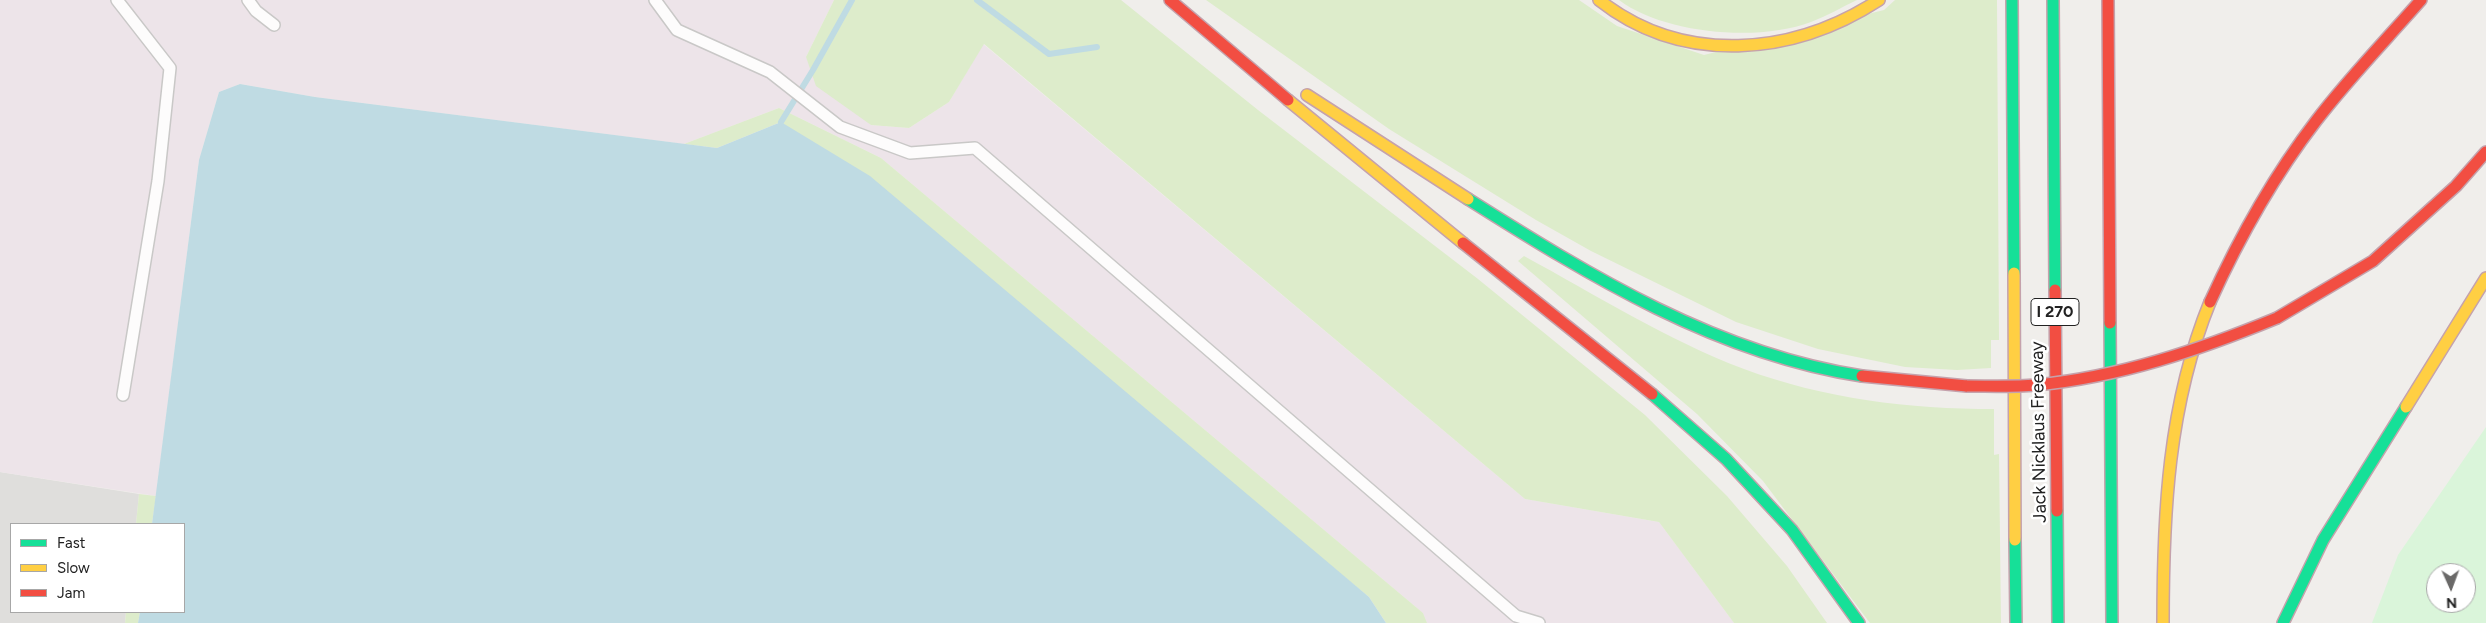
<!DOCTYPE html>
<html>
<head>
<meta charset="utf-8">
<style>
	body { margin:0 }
	#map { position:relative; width:2486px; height:623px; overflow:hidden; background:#f0eeeb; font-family:Figtree,sans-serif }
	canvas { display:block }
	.legend { position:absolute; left:10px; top:523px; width:175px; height:90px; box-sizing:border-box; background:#fff; border:1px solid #a7a7a7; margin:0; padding:6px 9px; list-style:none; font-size:15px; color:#222 }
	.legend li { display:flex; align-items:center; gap:10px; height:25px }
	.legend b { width:25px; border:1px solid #a7a7a7 }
	.north { position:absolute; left:2426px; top:563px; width:50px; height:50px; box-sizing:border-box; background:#fff; border:1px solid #a7a7a7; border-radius:50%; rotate:178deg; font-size:14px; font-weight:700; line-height:20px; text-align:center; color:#222 }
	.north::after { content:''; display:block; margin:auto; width:18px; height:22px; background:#6a6968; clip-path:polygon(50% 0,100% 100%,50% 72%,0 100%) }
</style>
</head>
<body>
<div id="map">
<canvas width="2486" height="623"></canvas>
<ul class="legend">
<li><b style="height:6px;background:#16e098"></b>Fast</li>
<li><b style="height:6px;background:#ffcf43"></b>Slow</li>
<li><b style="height:6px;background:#f24e42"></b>Jam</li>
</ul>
<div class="north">N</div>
</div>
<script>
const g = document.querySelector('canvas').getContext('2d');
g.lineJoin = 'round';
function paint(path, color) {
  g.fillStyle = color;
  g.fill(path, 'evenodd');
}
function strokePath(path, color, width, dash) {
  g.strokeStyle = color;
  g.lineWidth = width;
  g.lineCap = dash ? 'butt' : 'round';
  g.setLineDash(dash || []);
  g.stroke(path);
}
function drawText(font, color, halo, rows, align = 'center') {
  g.font = font + ' Figtree,sans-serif';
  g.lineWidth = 5;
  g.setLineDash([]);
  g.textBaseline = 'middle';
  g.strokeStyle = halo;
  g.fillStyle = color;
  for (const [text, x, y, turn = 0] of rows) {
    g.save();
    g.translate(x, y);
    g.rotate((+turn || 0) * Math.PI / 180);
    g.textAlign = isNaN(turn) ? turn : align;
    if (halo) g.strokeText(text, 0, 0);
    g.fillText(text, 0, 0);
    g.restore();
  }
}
paint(new Path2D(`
	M0,472L139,494L136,524H11V612H126L125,623H0Z`), '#dfdedc');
paint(new Path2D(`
	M0,0H834L806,57L871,125L909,128L949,102L983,44L1525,499L1659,522L1734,623H1427L1423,613L881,158L779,108L684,144L315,97L240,84L219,92L199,160L156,496L0,472Z`), '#ede4e9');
paint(new Path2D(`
	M834,0H1121L1258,110L1478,279L1645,415L1727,496L1787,566L1827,623H1734L1659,522L1525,499L984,44L949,102L909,128L871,125L816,86L806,57Z
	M1206,0H1579L1617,26L1704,55L1884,10L1895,0H1997L1999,340H1991V368L1957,370L1905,367L1818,349L1736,322L1591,251L1536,220L1389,129Z
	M1619,0H1857C1842,7 1827,16 1811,22C1759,42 1664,34 1619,0Z
	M779,108L881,158L1423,613L1427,623H1386L1369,597L781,122L717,148L684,144Z
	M1524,256C1596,295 1667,340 1744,369C1825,399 1909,409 1994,409V455L1999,454L2001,623H1870L1763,481L1697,414L1518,261Z
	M139,494L156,496L152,524H136Z
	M126,612H140L138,623H125Z`), '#ddeccb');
paint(new Path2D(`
	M2486,427V623H2372L2398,555ZM2436,573H2466V603H2436Z`), '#daf5da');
paint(new Path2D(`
	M240,84L315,97L717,148L781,122L870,176L1369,597L1386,623H138L140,612H184V524H152L199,160L219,92Z`), '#bfdbe3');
strokePath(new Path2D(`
	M977,0L1049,54L1097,47
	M781,122L813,70L852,0`), '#bfdbe3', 6);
const lane = new Path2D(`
	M117,0L170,68L158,181L123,395
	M248,0L256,11L274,25
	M655,0L677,30L770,72L840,127L910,153L975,148L1516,616L1539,623`);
const fast = new Path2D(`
	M2012,0L2014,273
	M2053,0L2055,290
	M1468,199C1590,276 1717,354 1862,376
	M2110,323L2112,623
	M1652,394L1726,459L1792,530L1859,623
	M2057,511L2058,623
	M2015,540L2016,623
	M2283,623L2323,540L2406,407`);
const slow = new Path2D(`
	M1599,0C1683,66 1793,56 1879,0
	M1307,95L1468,199
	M1288,100L1463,243
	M2014,273L2015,540
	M2406,407L2486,278
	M2163,623C2163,514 2168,405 2210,302`);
const jam = new Path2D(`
	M1170,0L1288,100
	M2108,0L2110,323
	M1463,243L1652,394
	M2055,290L2057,511
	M2210,302C2239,238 2273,177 2316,121C2348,79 2386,40 2421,0
	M2277,318L2373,261L2456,186L2486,152
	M1862,376L1967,386`);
strokePath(lane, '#c9c8c7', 14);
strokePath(fast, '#c5a2ac', 14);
strokePath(slow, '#c5a2ac', 14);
strokePath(jam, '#c5a2ac', 14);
strokePath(lane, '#fdfcfc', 11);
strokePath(fast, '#16e098', 11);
strokePath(slow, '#ffcf43', 11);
strokePath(jam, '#f24e42', 11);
const jamBridge = new Path2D(`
	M1967,386C1990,386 2013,387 2036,385C2120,377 2199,350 2277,318`);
strokePath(jamBridge, '#c5a2ac', 14, []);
strokePath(jamBridge, '#f24e42', 11);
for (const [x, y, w] of [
	[2055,312,48]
]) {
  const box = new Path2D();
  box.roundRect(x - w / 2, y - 13.5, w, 27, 4);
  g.fillStyle = '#fff';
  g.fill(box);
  strokePath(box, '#222', 1);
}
drawText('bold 16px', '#222', null, [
	["I 270",2055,312]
]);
drawText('18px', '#222', '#fff', [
	["Jack Nicklaus Freeway",2039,432,-91]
]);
</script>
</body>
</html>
